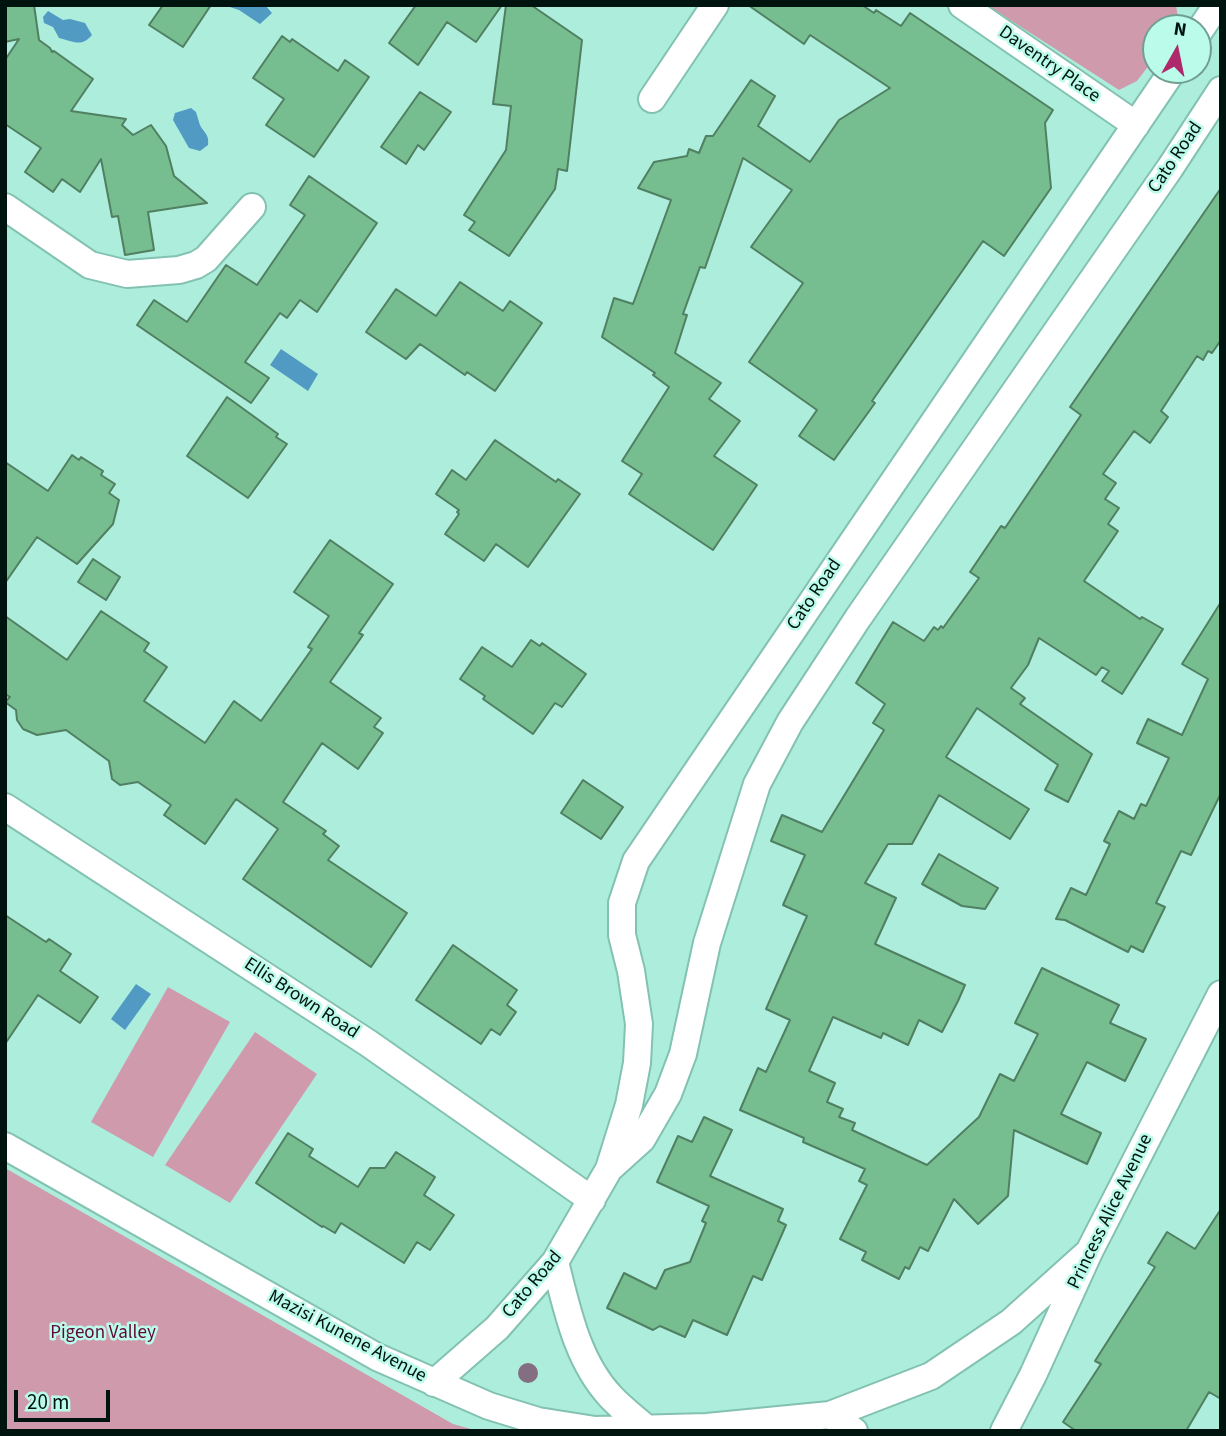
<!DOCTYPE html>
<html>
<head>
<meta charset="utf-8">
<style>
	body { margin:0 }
	#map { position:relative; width:1226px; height:1436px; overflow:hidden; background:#adeddc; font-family:"Source Sans 3",sans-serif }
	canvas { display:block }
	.frame { position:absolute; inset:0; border:7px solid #00140f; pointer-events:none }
	.north { position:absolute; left:1142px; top:14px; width:70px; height:70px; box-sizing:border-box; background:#bafbe9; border:2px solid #709f92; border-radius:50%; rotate:9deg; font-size:19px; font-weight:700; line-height:28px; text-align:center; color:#00140f }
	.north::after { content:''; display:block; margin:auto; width:24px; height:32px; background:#af286b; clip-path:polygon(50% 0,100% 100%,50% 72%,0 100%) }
	.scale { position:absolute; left:14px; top:1390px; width:96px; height:32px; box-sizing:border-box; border:4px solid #00140f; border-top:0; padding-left:9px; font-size:21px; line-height:24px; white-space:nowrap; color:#00140f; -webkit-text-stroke:5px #bafbe9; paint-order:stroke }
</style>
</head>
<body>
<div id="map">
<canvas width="1226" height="1436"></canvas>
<div class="frame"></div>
<div class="north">N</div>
<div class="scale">20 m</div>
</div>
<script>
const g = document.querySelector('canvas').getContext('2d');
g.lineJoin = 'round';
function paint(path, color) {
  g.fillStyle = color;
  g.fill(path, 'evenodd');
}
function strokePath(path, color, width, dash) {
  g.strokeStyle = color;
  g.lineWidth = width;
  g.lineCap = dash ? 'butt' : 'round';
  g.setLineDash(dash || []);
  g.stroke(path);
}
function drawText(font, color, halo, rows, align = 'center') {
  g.font = font + ' "Source Sans 3",sans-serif';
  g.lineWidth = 5;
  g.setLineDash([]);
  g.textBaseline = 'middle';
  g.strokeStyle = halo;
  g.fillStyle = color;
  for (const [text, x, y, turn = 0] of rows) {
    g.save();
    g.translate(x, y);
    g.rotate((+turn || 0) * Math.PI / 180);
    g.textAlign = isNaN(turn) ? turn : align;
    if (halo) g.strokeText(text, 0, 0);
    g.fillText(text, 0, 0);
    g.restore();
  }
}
paint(new Path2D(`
	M987,5H1176L1178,17L1175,28H1156V56L1137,81L1119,90Z
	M168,987L230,1022L153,1157L91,1122Z
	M255,1032L317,1074L230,1203L165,1165Z
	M5,1168L453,1424L478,1431H5Z`), '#d09aad');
paint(new Path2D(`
	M224,5H265L272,13L260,24L239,10Z
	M48,11L63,20L70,19L85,23L92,35C81,48 73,41 59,38L53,27L44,23L43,17Z
	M191,108L196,112C197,115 198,119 199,122C201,131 210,133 208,145L200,151L189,148L173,120L175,113Z
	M281,349L318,374L308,391L270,365Z
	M136,984L151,994L125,1030L111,1019Z`), '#519ac4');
const building = new Path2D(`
	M5,5H34L39,40L50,48L52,52L54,51L93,79L71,111L126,119L122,125L133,135L151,125L166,146L174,176L207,203L148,212L154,250L125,255L118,216L112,217L101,159L80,192L62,179L53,192L25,172L41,148L5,124V60L19,39L5,42Z
	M163,5H211L183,47L149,25Z
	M416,5H502L476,42L447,22L418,65L389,43Z
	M506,5H531L582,40L567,171L558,169L555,189L509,256L469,230L475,222L464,215L506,150L511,106L493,104Z
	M748,5H862L874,13L876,10L901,26L910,13L1053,110L1045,123L1051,188L1004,256L983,241L872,401L875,403L834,460L799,436L817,410L749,362L803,283L751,247L792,190L743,158L705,268L700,267L683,314L687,315L675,353L721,383L709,399L740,421L714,456L757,485L713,550L629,494L642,474L622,461L669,387L653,375L655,373L602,337L614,298L633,304L671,200L638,188L654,162L687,156L689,149L699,153L706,136H713L751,80L775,96L758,126L810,162L839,120L890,88L810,35L804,44Z
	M282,36L290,42L292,39L338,71L345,60L369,77L314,157L266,125L284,99L253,78Z
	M420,92L451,112L424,150L418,145L406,164L381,147Z
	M309,176L377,223L317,312L300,300L287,318L280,313L245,362L269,378L251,403L137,325L154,300L187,322L226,265L257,285L305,215L290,205Z
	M1221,188V340L1212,353L1208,351L1203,360L1197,356L1161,411L1168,417L1150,443L1134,431L1103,474L1116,483L1105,499L1119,508L1108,524L1118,531L1084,581L1140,619L1142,617L1163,629L1122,694L1102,681L1109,671L1102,667L1096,675L1039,638L1028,665L1011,688L1025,698L1020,704L1092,754L1068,802L1045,790L1058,765L977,708L946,757L1029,809L1010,839L939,795L912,844H888L865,883L896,898L875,944L965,985L958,1001L942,1032L919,1020L908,1045L883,1033L881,1038L833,1017L809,1071L835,1083L827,1102L843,1109L839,1117L855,1123L852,1130L927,1165L979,1117L1000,1074L1014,1081L1038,1034L1015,1023L1042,968L1119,1005L1110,1023L1146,1039L1125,1081L1087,1062L1061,1114L1101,1133L1087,1164L1014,1130L1008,1196L978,1224L954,1199L928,1251L920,1247L909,1269L905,1267L899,1279L862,1260L866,1252L840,1239L867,1185L859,1181L865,1169L803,1142L804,1138L740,1110L758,1068L766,1072L790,1020L766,1009L807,916L783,905L805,855L771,841L782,815L822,832L884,730L873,723L885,704L856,683L880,643L893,622L924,641L934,627L938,630L941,626L943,628L979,578L970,572L1001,526L1005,528L1081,415L1070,407Z
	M460,282L503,311L510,301L542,323L495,391L467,372L465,375L420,344L406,359L366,332L396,289L436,316Z
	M227,397L278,434L276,437L287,444L248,498L187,456Z
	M495,440L556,482L558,479L580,494L528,567L496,544L484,561L445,534L459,514L457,512L459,510L436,494L452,470L466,480Z
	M72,455L79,460L81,457L103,471L101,475L115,484L109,493L119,500L113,524L77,564L37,537L5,583V462L48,491Z
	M330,540L393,584L359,633L363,635L330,682L381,718L374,727L383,733L358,769L322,743L283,802L326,831L323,834L339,846L328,860L407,913L371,967L243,879L278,829L236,799L205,844L164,815L171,805L138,782L120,785L112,779L109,761L66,730L37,735L23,729L17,720L16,710L5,702L10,697L5,694V616L67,660L101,611L149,643L144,651L167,667L144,701L205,743L234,701L261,721L312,649L308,647L329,616L294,592Z
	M93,559L120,577L106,600L78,582Z
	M1221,602V793L1191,855L1181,851L1156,903L1165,907L1143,952L1131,946L1128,952L1065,920L1056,919L1071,888L1086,895L1110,844L1104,841L1119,811L1134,819L1141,804L1146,806L1169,758L1137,743L1148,719L1182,735L1208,679L1182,664Z
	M531,640L540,646L542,643L586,674L562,707L555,703L533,734L483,699L485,696L460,679L482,647L512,667Z
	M583,780L623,807L601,839L561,813Z
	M939,854L998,888L985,909L962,906L922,884Z
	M5,915L46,942L49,939L71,954L60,971L98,997L80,1023L38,995L5,1044Z
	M453,945L517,990L507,1005L516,1012L500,1035L491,1029L481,1044L416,1000Z
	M704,1117L732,1130L710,1176L783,1209L778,1221L786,1225L762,1280L753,1276L727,1335L693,1320L685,1337L660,1326L653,1330L607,1308L624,1273L656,1289L665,1270L690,1262L706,1223L702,1221L709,1206L657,1182L678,1136L692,1142Z
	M288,1133L313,1149L309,1156L358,1187L370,1168H385L396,1152L435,1177L424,1195L454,1215L430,1250L417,1242L404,1263L341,1223L335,1233L323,1226L322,1227L256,1183Z
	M1221,1209V1399L1209,1392L1186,1431H1076L1063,1422L1101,1364L1095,1361L1155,1267L1148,1263L1167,1232L1195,1249Z`);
paint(building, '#76bd90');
strokePath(building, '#507f61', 2);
const minor = new Path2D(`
	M962,5L1136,125
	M1198,33L1217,5
	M652,99L715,5
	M5,207L90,265L127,274L179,270L196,265L206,259L252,207
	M5,807L368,1043L592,1200
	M5,1146L377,1357L489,1406L538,1421L595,1430L707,1427L830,1415L931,1376L1011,1322L1089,1252
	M611,1167L642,1139L668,1094L683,1054L707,943L757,784L790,722L858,618L1170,168L1221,90
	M555,1262C567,1309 577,1361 611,1397C622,1409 636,1419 648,1430
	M434,1383L497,1328L555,1262L609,1169L629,1105L637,1063L639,1024L631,971L622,935V903L636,861L1173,70
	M830,1415L854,1431
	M1004,1431L1033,1375L1089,1252L1221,994`);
strokePath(minor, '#83c2b1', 30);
strokePath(minor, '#fff', 26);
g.fillStyle = '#846f82';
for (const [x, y] of [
	[528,1373]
]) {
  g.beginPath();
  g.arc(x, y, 10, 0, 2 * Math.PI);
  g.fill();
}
drawText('19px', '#00140f', '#bafbe9', [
	["Daventry Place",1049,65,35],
	["Cato Road",1176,158,-56],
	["Cato Road",815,595,-56],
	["Ellis Brown Road",301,999,33],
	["Princess Alice Avenue",1111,1212,-64],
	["Cato Road",533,1285,-50],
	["Mazisi Kunene Avenue",347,1337,28]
]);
drawText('19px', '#620838', '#bafbe9', [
	["Pigeon Valley",103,1334]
]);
</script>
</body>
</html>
